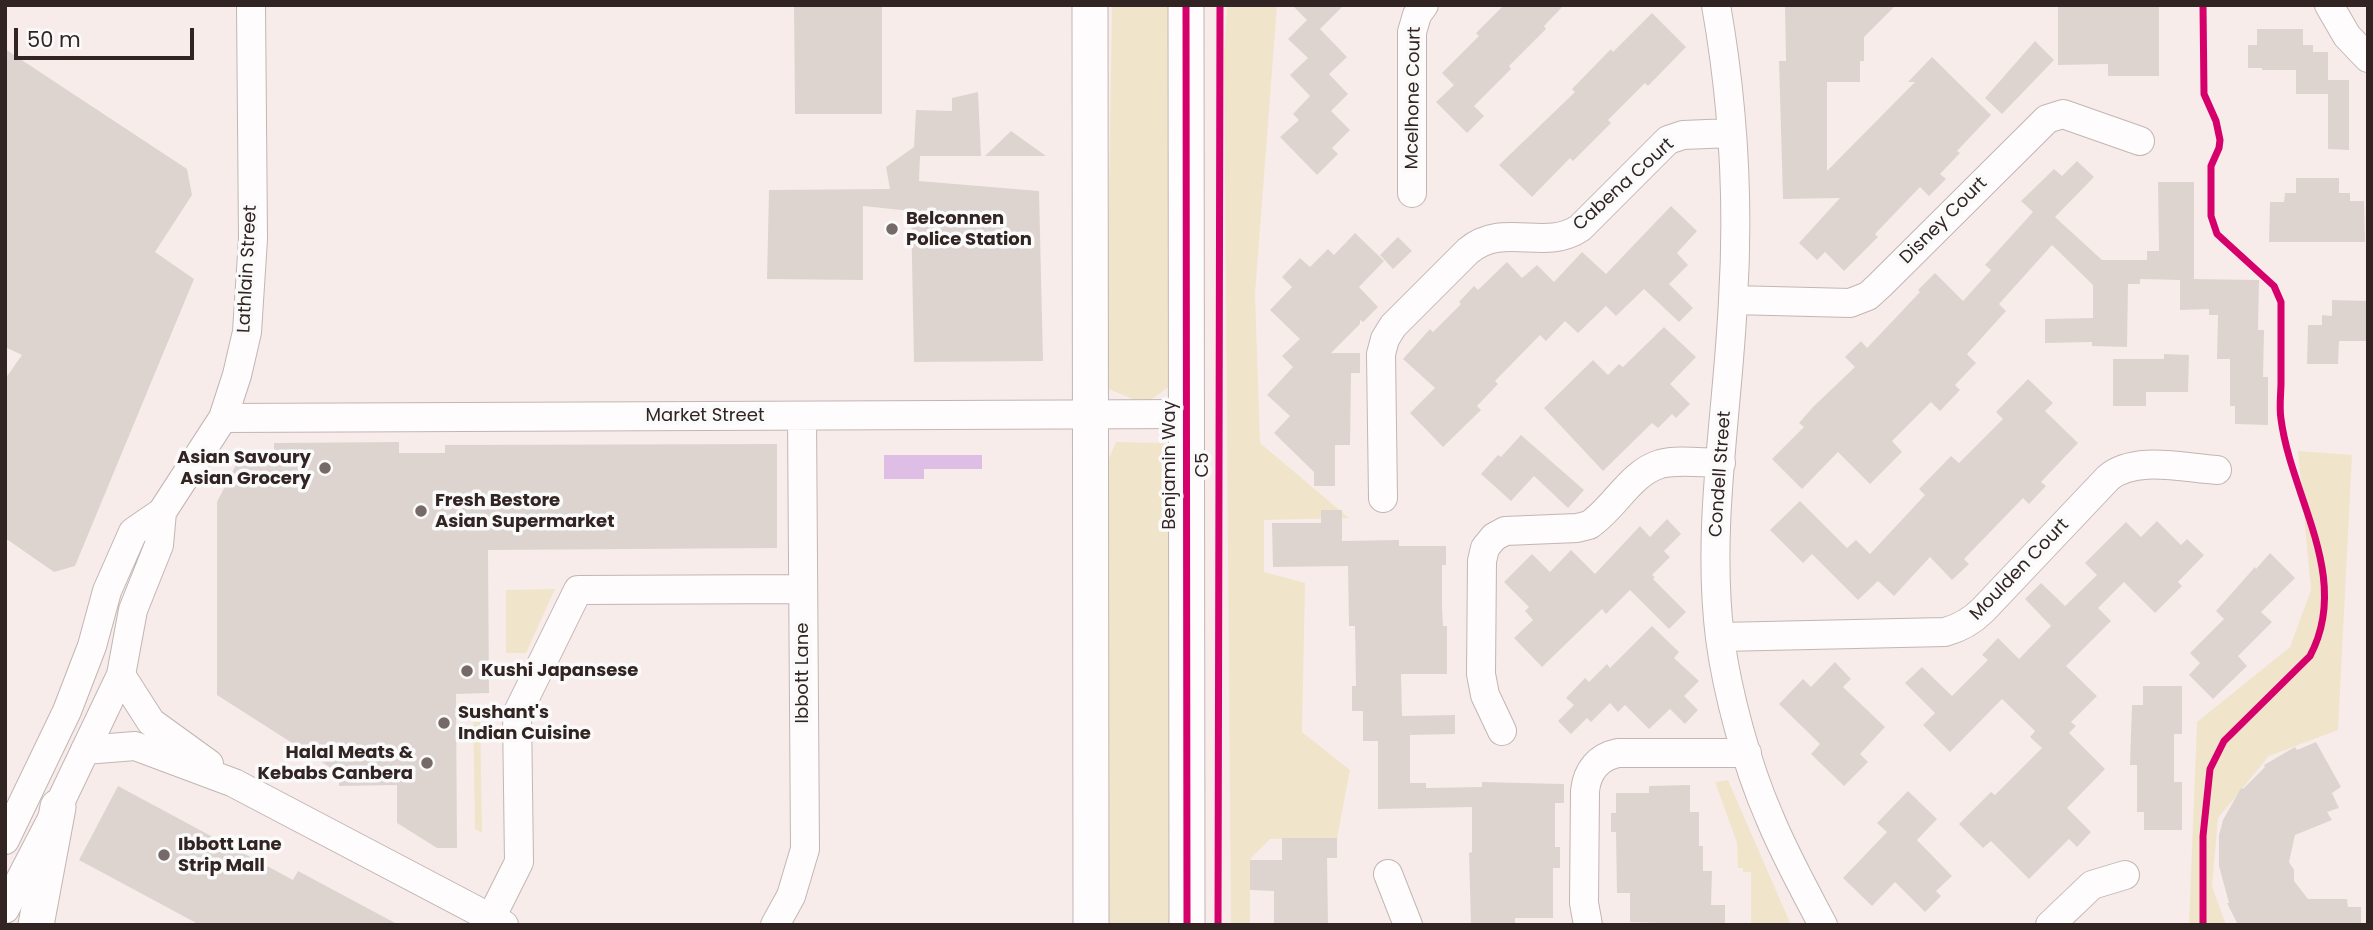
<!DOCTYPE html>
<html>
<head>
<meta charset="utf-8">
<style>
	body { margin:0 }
	#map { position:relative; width:2373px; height:930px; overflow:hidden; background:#f7ecea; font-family:Poppins,sans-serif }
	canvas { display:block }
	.frame { position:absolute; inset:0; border:7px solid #312422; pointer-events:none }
	.scale { position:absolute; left:14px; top:28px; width:180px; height:32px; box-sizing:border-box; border:4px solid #312422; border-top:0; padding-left:9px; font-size:21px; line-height:24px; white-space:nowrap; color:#312422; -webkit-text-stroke:5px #fafafa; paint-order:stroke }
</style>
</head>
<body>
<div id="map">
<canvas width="2373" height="930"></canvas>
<div class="frame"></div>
<div class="scale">50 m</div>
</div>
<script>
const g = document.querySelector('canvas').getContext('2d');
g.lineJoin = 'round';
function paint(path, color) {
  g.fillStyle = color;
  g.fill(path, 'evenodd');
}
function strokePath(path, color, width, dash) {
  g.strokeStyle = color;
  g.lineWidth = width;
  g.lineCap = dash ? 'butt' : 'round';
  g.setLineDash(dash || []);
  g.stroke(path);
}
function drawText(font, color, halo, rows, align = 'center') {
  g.font = font + ' Poppins,sans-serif';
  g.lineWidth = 7;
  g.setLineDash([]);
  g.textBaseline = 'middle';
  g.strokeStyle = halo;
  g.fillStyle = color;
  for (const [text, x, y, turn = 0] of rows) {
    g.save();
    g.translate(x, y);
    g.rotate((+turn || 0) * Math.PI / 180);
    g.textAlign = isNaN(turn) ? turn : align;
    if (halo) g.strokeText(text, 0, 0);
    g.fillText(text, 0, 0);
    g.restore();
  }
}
paint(new Path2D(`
	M1112,5H1171L1174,383L1145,404L1106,388Z
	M1227,5H1277L1255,294L1260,443L1349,518L1264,520V572L1305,583L1302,732L1350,770L1337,838L1270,839L1250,859V925H1231L1224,55Z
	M1116,442L1166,443L1172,462L1170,925H1105V468Z
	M2298,451L2352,455L2338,730L2269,756L2218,818L2212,886L2226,925H2189L2197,722L2290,647L2311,590Z
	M555,589L526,653H506V590Z
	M473,710H480L482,833L475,829Z
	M1728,780L1791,925H1751V872H1743V868H1738L1737,843L1715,782Z`), '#f0e5ca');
paint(new Path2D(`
	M884,455H982V469H924V479H884Z`), '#debee4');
paint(new Path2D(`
	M794,5H882V114H795Z
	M1292,5H1344L1320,29L1347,57L1329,74L1348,94L1331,111L1350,130L1332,148L1338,154L1317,175L1280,137L1299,120L1293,114L1310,96L1290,75L1308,58L1288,39L1307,20Z
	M1504,5H1564L1544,26L1546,29L1509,66L1511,69L1474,106L1484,116L1467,133L1436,102L1454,85L1442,73L1479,36L1476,33Z
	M1785,5H1896L1864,37V61H1860V82H1827V171L1915,82H1908L1932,57L1991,115L1957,151L1960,153L1940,174L1946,179L1929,196L1920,187L1875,234L1878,237L1844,271L1825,252L1817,260L1799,243L1840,198L1783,199L1779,61H1786Z
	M2058,5H2159V76H2108V64L2058,65Z
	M1652,13L1686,47L1648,86L1645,83L1608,120L1611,123L1573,161L1570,158L1532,197L1499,165L1575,92L1572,89L1611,49L1613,52Z
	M2257,29H2303V45H2313V52H2328V80H2349V150L2328,149V94H2296V70H2262V68H2248V45H2257Z
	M2035,41L2054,60L2002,114L1985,98Z
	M5,49L187,169L192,195L155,252L194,279L75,566L54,572L5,538V379L22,355L5,347Z
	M978,92L981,156H920L919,181L1039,191L1043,361L914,362L911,211L863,206V280L767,279L769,190L890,189L886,167L914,147L916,110L952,111V98Z
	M1011,131L1046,156H985Z
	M2077,161L2094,177L2055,217L2102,260H2147V251H2159L2158,182H2194V279L2259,280L2258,330H2264L2263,377H2268V425L2235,424V406H2230V359H2217L2218,315H2209V309L2180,310V280L2140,279V284H2128L2127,347L2092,346V342L2045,343V319L2093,318V285L2052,245L1999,304L2006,311L1967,354L1976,363L1955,385L1960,390L1940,411L1931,402L1892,441L1902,452L1870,484L1838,452L1802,489L1772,459L1804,427L1799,423L1813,407L1855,367L1845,357L1861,341L1867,348L1920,292L1918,290L1935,273L1963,301L1991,270L1985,265L2033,212L2021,201L2054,169L2062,176Z
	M2296,178H2339V193H2350V201H2364L2365,242H2269L2270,202H2284L2285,193H2296Z
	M1671,206L1697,231L1677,253L1688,265L1669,284L1693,308L1679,322L1644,289L1616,316L1606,306L1578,333L1565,321L1546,341L1540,335L1495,381L1498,384L1477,406L1481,410L1443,447L1410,413L1435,388L1403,359L1430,329L1433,332L1461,304L1459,302L1474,286L1478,290L1507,262L1522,278L1537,265L1554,282L1582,252L1606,274Z
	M1355,233L1384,261L1359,287L1378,307L1363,322L1360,320V324L1331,353H1360V373H1351L1350,445H1335V486H1314V472L1274,433L1290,416L1267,395L1293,367L1282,356L1300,339L1270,310L1292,287L1282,277L1300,258L1310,267L1328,249L1334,255Z
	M1398,237L1412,251L1393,269L1380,255Z
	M2332,300L2368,301V341H2339L2338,364H2307L2308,325H2322V315L2332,316Z
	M1664,327L1696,357L1670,384L1690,404L1676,418L1672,414L1658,428L1652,423L1603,471L1544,408L1593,360L1608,375L1619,364L1623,367Z
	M2164,354L2189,355L2188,392H2146V406H2113V359H2164Z
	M2028,379L2053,403L2045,411L2078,443L2041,482L2046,486L2029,504L2023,498L1964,559L1969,564L1952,580L1930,557L1894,596L1878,581L1858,600L1812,554L1803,563L1770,530L1800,501L1847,548L1856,540L1870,554L1925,495L1919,489L1951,456L1959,463L2003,419L1996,412Z
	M1521,435L1584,490L1568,508L1534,476L1511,501L1481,474L1498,455L1501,457Z
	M399,442V453H445V445L777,444V548L488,550L489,693L456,694L457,848H437L397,823V785L339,786V773L217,695V502L241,455L274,454V443Z
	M1321,510H1342V541L1399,540V546H1446V565H1442V606L1443,626H1447V674H1401L1402,716L1455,715V734L1410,735V783H1426V788L1482,787V782L1564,784V803H1555V847H1560V868H1553V918H1515V925H1471L1469,853L1472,852V807L1378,809V741H1363V711H1352V686H1356L1355,626H1349L1348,566L1273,567L1272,523H1321Z
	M1667,519L1681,534L1664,551L1670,557L1652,575L1655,577L1653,579L1686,612L1669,629L1630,590L1606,614L1602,609L1542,667L1514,638L1533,620L1525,611L1529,607L1504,582L1532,554L1550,572L1571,550L1595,574L1640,526L1650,537Z
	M2157,521L2181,545L2187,539L2204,555L2178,582L2182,586L2155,613L2124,582L2098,608L2111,621L2066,666L2097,696L2071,722L2076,726L2069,733L2105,769L2067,808L2091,832L2077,847L2069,839L2029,879L1991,841L1983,848L1959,824L1991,792L1995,795L2042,748L2030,737L2035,731L2002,699L1950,752L1923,725L1935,713L1905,683L1922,667L1952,696L1988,660L1982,655L1998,638L2019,659L2051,626L2025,599L2041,583L2065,606L2097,575L2085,563L2126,522L2141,537Z
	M2270,553L2295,578L2261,612L2272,622L2238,656L2247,666L2213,699L2189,675L2200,663L2190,653L2224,619L2216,611L2255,567L2256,569Z
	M1652,626L1679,652L1674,658L1699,681L1684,696L1698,710L1685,724L1670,709L1649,729L1625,705L1618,712L1610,703L1591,722L1587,718L1571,734L1558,721L1574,705L1566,698L1585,678L1589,682L1607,664L1610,668Z
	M1835,662L1851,679L1843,687L1885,727L1860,754L1868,762L1844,786L1811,754L1820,744L1779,704L1803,679L1811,687Z
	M2143,686H2182V734H2174V782H2182V830H2144V812H2137V765H2130L2132,705H2143Z
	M2316,742L2341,787L2332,793L2339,808L2327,812L2332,820L2295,835L2289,862L2294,870V881L2308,899H2347L2348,907H2361V925H2238L2227,903H2229L2219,866V835L2223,820L2241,788L2243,789L2265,767L2264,765L2295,747L2297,750Z
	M1690,785V812H1699V846H1703V871H1712L1711,905H1725V925L1630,922V893H1617L1616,832H1611V813H1616V793H1649V786Z
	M118,786L293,880L298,871L399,925H200L79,860Z
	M1908,791L1937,819L1917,840L1952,876L1936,891L1941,896L1925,912L1895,882L1872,906L1843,878L1887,832L1877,823Z
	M1282,838H1337V858H1327L1328,925H1274V891L1250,890V860H1282Z`), '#ded4cf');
const minor = new Path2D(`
	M1716,5C1733,101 1739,203 1733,300C1728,412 1706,526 1720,638C1727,692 1747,766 1769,816C1784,853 1804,889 1823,925
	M2329,5L2347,36L2368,58
	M1412,193V32L1417,15L1424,5
	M1733,300L1850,303L1868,296L1880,285L2047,119L2063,114L2140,141
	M223,418L1186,414
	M1383,498L1381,354L1385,339L1393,326L1468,251C1503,221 1545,252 1580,228L1668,140L1683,135L1731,133
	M1720,637L1945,632C1960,628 1971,622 1983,610L2108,478C2134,455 2184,468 2217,470
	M121,675L151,722L209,764
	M1502,731L1485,695L1481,674L1482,561L1485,548L1494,537L1505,531L1577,528L1589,525C1614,509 1630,473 1660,464C1679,459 1702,463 1721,463
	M85,750L135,746L234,783L504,925
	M5,840L67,711L92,646L107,591L133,532L162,512L223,418L237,375L247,332L253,239L251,5
	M1388,874L1408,925
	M5,909L58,807L121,675L133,610L159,545L162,512
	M491,918L519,862L517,714L578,590L803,589
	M775,925L791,896L805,849L802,416
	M1588,925L1584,903L1585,791C1587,771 1598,757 1618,753H1747
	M2050,925L2092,885L2125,875`);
const major = new Path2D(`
	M1090,5L1091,925
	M1186,5L1187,925
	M36,925L58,807`);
strokePath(minor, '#c2b6b5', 30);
strokePath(major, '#c2b6b5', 37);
strokePath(minor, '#fefcfc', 28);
strokePath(major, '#fefcfc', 35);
strokePath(new Path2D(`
	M1186,5L1187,925
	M2203,5L2204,94L2216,121L2220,140L2219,148L2211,166V216L2217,234L2274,286L2281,302C2281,328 2281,355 2281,382C2281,394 2279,407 2281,419C2291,497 2352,577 2310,656L2224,741L2210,769L2203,836V925
	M1218,925L1220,5`), '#d6006c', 7);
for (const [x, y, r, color] of [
	[892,229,7,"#766a68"],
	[325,468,7,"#766a68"],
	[421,511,7,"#766a68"],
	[467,671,7,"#766a68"],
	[444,723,7,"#766a68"],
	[427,763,7,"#766a68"],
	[164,855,7,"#766a68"]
]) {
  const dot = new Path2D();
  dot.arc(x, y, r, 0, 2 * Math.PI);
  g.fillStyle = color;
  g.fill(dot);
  strokePath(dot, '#fafafa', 2.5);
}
drawText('18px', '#312422', '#fafafa', [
	["Mcelhone Court",1414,98,-89],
	["Cabena Court",1624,185,-42],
	["Disney Court",1944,221,-45],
	["Lathlain Street",248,269,-87],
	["Market Street",705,416],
	["Benjamin Way",1170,465,-90],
	["C5",1203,465,-90],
	["Condell Street",1721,474,-86],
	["Moulden Court",2020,570,-46],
	["Ibbott Lane",803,673,-90]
]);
drawText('bold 18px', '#312422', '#fafafa', [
	["Belconnen",906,219],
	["Police Station",906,240],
	["Asian Savoury",311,458,"right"],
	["Asian Grocery",311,479,"right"],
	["Fresh Bestore",435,501],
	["Asian Supermarket",435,522],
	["Kushi Japansese",481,671],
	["Sushant's",458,713],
	["Indian Cuisine",458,734],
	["Halal Meats &",413,753,"right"],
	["Kebabs Canbera",413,774,"right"],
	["Ibbott Lane",178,845],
	["Strip Mall",178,866]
], 'left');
</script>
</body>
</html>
